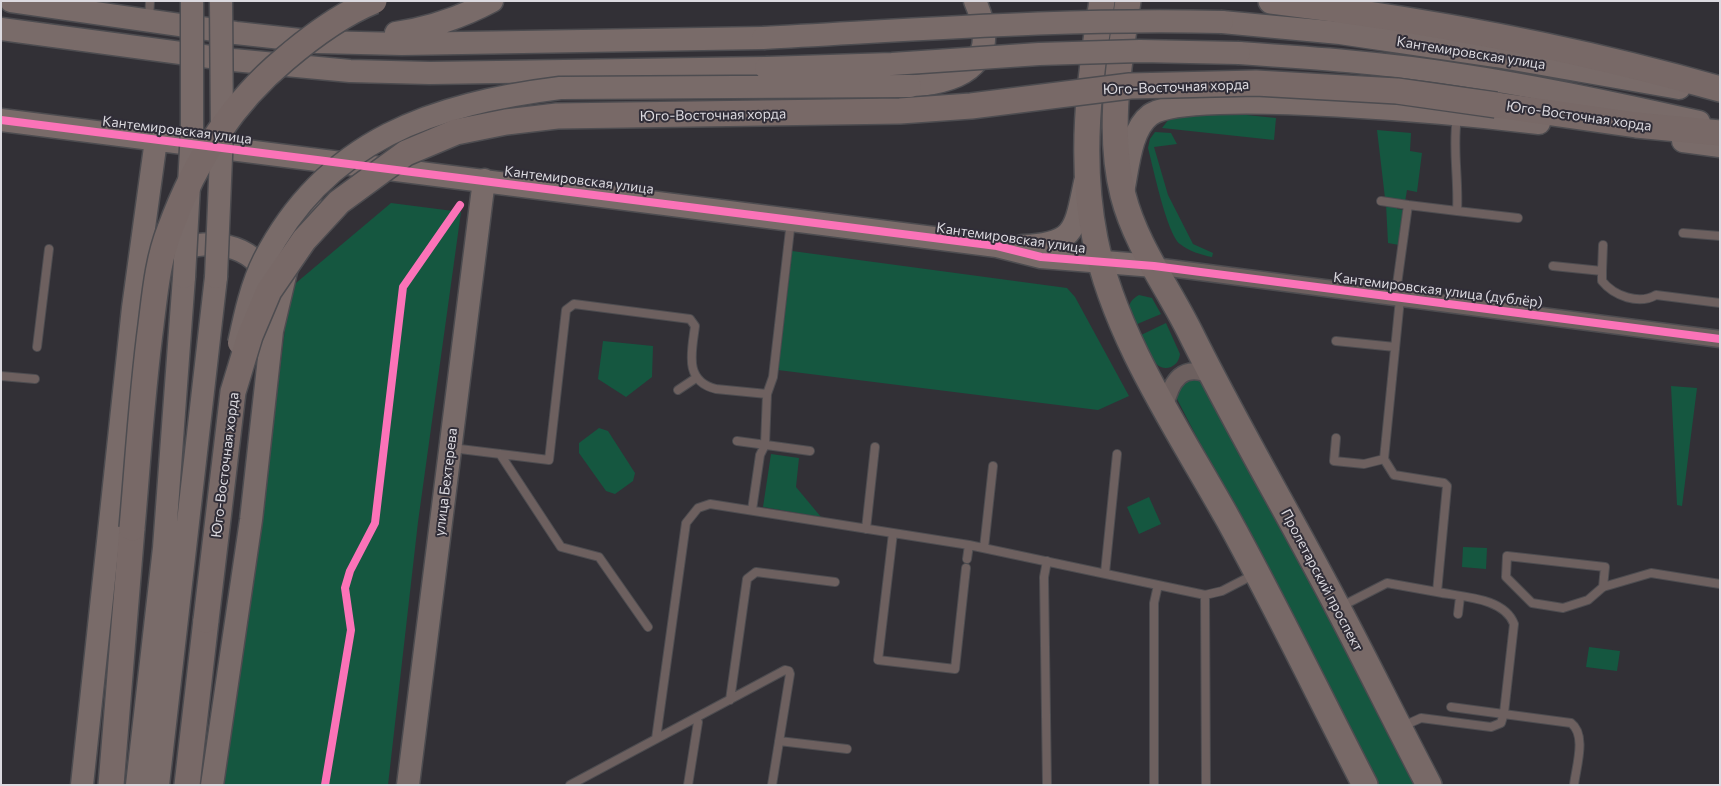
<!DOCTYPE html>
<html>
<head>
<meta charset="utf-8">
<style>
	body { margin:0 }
	#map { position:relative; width:1721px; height:786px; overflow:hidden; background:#323036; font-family:Commissioner,sans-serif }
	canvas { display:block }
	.frame { position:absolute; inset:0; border:2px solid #dcdae0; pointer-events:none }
</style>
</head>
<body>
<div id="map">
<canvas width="1721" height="786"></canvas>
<div class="frame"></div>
</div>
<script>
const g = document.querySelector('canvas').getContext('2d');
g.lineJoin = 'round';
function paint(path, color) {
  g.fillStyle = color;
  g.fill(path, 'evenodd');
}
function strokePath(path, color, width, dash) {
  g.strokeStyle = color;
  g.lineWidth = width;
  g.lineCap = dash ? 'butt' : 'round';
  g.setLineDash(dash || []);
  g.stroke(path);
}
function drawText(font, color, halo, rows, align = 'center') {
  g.font = font + ' Commissioner,sans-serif';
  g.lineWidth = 4;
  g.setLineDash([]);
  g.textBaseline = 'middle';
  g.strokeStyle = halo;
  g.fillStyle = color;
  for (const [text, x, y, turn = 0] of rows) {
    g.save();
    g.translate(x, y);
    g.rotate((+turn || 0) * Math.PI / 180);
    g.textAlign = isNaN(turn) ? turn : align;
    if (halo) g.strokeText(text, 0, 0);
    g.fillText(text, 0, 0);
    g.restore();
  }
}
paint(new Path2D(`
	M1197,110L1276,118L1274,140L1162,128L1169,119Z
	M1377,130L1411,133L1410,151L1422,153L1417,192L1407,190L1405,202L1385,198Z
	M1155,132L1171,133L1177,144L1154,147L1168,195L1193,244L1213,253L1212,257C1201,255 1189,251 1180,244C1167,234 1153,167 1148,148L1150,139Z
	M391,203L461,212L418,522L388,785H224L262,516L290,288Z
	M1386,204L1397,205V209L1404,210L1399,245L1388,243Z
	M792,251L1067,288L1075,297L1129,396L1098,410L778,370Z
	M1139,295L1152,298L1161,314L1135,325C1129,314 1124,303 1139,295Z
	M1166,323L1180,354C1179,360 1177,364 1171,367C1154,374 1146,346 1141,335Z
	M603,341L653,346L652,377L626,397L598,379Z
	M1190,377L1201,379L1206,387L1275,520L1307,568L1418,785H1377L1177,399V390Z
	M1671,386L1697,388L1682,506L1677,505Z
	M599,428L608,431L635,473L633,481L615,494L606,491L579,453V443Z
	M771,454L799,458L796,487L821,517L763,507Z
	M1149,497L1161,524L1139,534L1127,507Z
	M1463,547L1487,548L1486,569L1462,567Z
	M1589,647L1620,651L1617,671L1586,667Z`), '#155740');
const lane = new Path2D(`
	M149,19L150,1
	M1381,201L1408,205
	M1457,211L1518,218
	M1683,233L1720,236
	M1553,266L1602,271V281C1614,296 1639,305 1656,295L1720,303
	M1602,271L1603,245
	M1395,299L1408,205L1457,211C1459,179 1452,148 1457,118
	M1336,341L1395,347
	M37,347L49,249
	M1,376L35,379
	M678,390L696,378
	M1336,438L1334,461L1364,464L1384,459L1400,299
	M737,441L810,451
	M452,448L549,460L566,310L574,304L690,319L695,326C692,351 683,381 716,389L767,394
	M500,454L561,547L599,557L648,627
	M752,510L760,455L765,445L767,394L773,377L791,221
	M866,529L875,447
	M893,533L878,660L955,669L966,568
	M984,548L993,466
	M967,559L969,545
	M1105,573L1117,454
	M1603,587L1605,567L1507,556L1506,577L1532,603L1563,608L1588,600L1603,587L1651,573L1720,584
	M1205,595L1206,785
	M1340,607L1387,583L1437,592L1447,486L1444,483L1394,475L1384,459
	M1458,614L1460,597
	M730,700L747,579L756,572L835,582
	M1451,707L1571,723C1587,735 1576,767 1574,785
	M1401,727L1421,718L1491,727L1501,723L1504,713L1514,624C1504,597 1461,597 1437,592
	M656,739L686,523L698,508L710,504L969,545L1205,595L1222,591L1253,575
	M779,741L847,749
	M570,785L785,670L789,671L790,674L772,785
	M688,785L698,722L695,719
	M1047,785L1044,577L1047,561
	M1154,785V603L1158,585`);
const street = new Path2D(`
	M1154,266L1720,339
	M1165,407C1171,381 1182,362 1212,376`);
const secondary = new Path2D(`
	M11,1L236,33L318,42L402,44L763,38
	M1222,22L1340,33L1496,56L1679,88
	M1,29L233,60L350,71L430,73L766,68
	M396,33C429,28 462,17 492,1
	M1239,53C1313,58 1387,63 1461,75C1541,87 1620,104 1699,122
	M910,86C965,82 1002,62 975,1
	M1,120L997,246L1041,257L1154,266
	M1683,141L1720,146
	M1123,192C1128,169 1130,130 1150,115C1189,86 1480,116 1539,123
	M1023,246C1076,244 1075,229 1085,182
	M170,254C202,236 258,242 268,283
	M82,785L133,308L156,140
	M137,785L164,548L184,277
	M158,785L216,277
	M212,785L251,520L272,331L295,233L310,201
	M408,785L484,180`);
const primary = new Path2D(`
	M1102,1C1089,81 1079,159 1095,239C1115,338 1179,431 1228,519C1276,606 1319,696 1365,785
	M1128,1C1119,64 1107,132 1123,195C1136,246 1168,287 1191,334C1237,427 1290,516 1338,608C1369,667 1398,726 1429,785
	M1271,1C1422,19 1573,47 1720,89
	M1496,105L1636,125L1720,133
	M111,785L132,528
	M187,785L206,620`);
strokePath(lane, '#4d4c50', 10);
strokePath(street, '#4d4c50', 19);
strokePath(secondary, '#4d4c50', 25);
strokePath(primary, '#4d4c50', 28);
strokePath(lane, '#6d605f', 8);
strokePath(street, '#6d605f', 16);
strokePath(secondary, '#796b69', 22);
strokePath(primary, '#786967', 25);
const secondaryBridge = new Path2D(`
	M763,38C916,30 1068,18 1222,22
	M766,68L892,64L1039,54L1140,51L1239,53
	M184,277L192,130V1
	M216,277L222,133L221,1
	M239,343C245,315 251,286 264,260C326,139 434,104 560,88L910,86`);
const primaryBridge = new Path2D(`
	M132,528C138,460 142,392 151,325C155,293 158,259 170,229C194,163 232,103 285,59C312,36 342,14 374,1
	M206,620L233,392L250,336L269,291L304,240L339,202L406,153L456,132L506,122L557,116L900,111L971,106L1130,86L1256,83L1397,91L1496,105`);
strokePath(secondaryBridge, '#4d4c50', 25, []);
strokePath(primaryBridge, '#4d4c50', 28, []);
strokePath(secondaryBridge, '#796b69', 22);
strokePath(primaryBridge, '#786967', 25);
strokePath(new Path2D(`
	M1,120L997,246L1041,257L1154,266L1720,339
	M325,785L351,630L345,588L350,571L375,523L403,287L460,205`), '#fb73b8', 8);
drawText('14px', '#dcdae0', '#312e38', [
	["Кантемировская улица",1471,53,9],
	["Юго-Восточная хорда",1176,87,-2],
	["Юго-Восточная хорда",713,115,-1],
	["Юго-Восточная хорда",1579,116,8],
	["Кантемировская улица",177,130,7],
	["Кантемировская улица",579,180,7],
	["Кантемировская улица",1011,238,8],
	["Кантемировская улица (дублёр)",1438,290,7],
	["Юго-Восточная хорда",225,465,-83],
	["улица Бехтерева",446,482,-83],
	["Пролетарский проспект",1322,580,62]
]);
</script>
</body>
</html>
